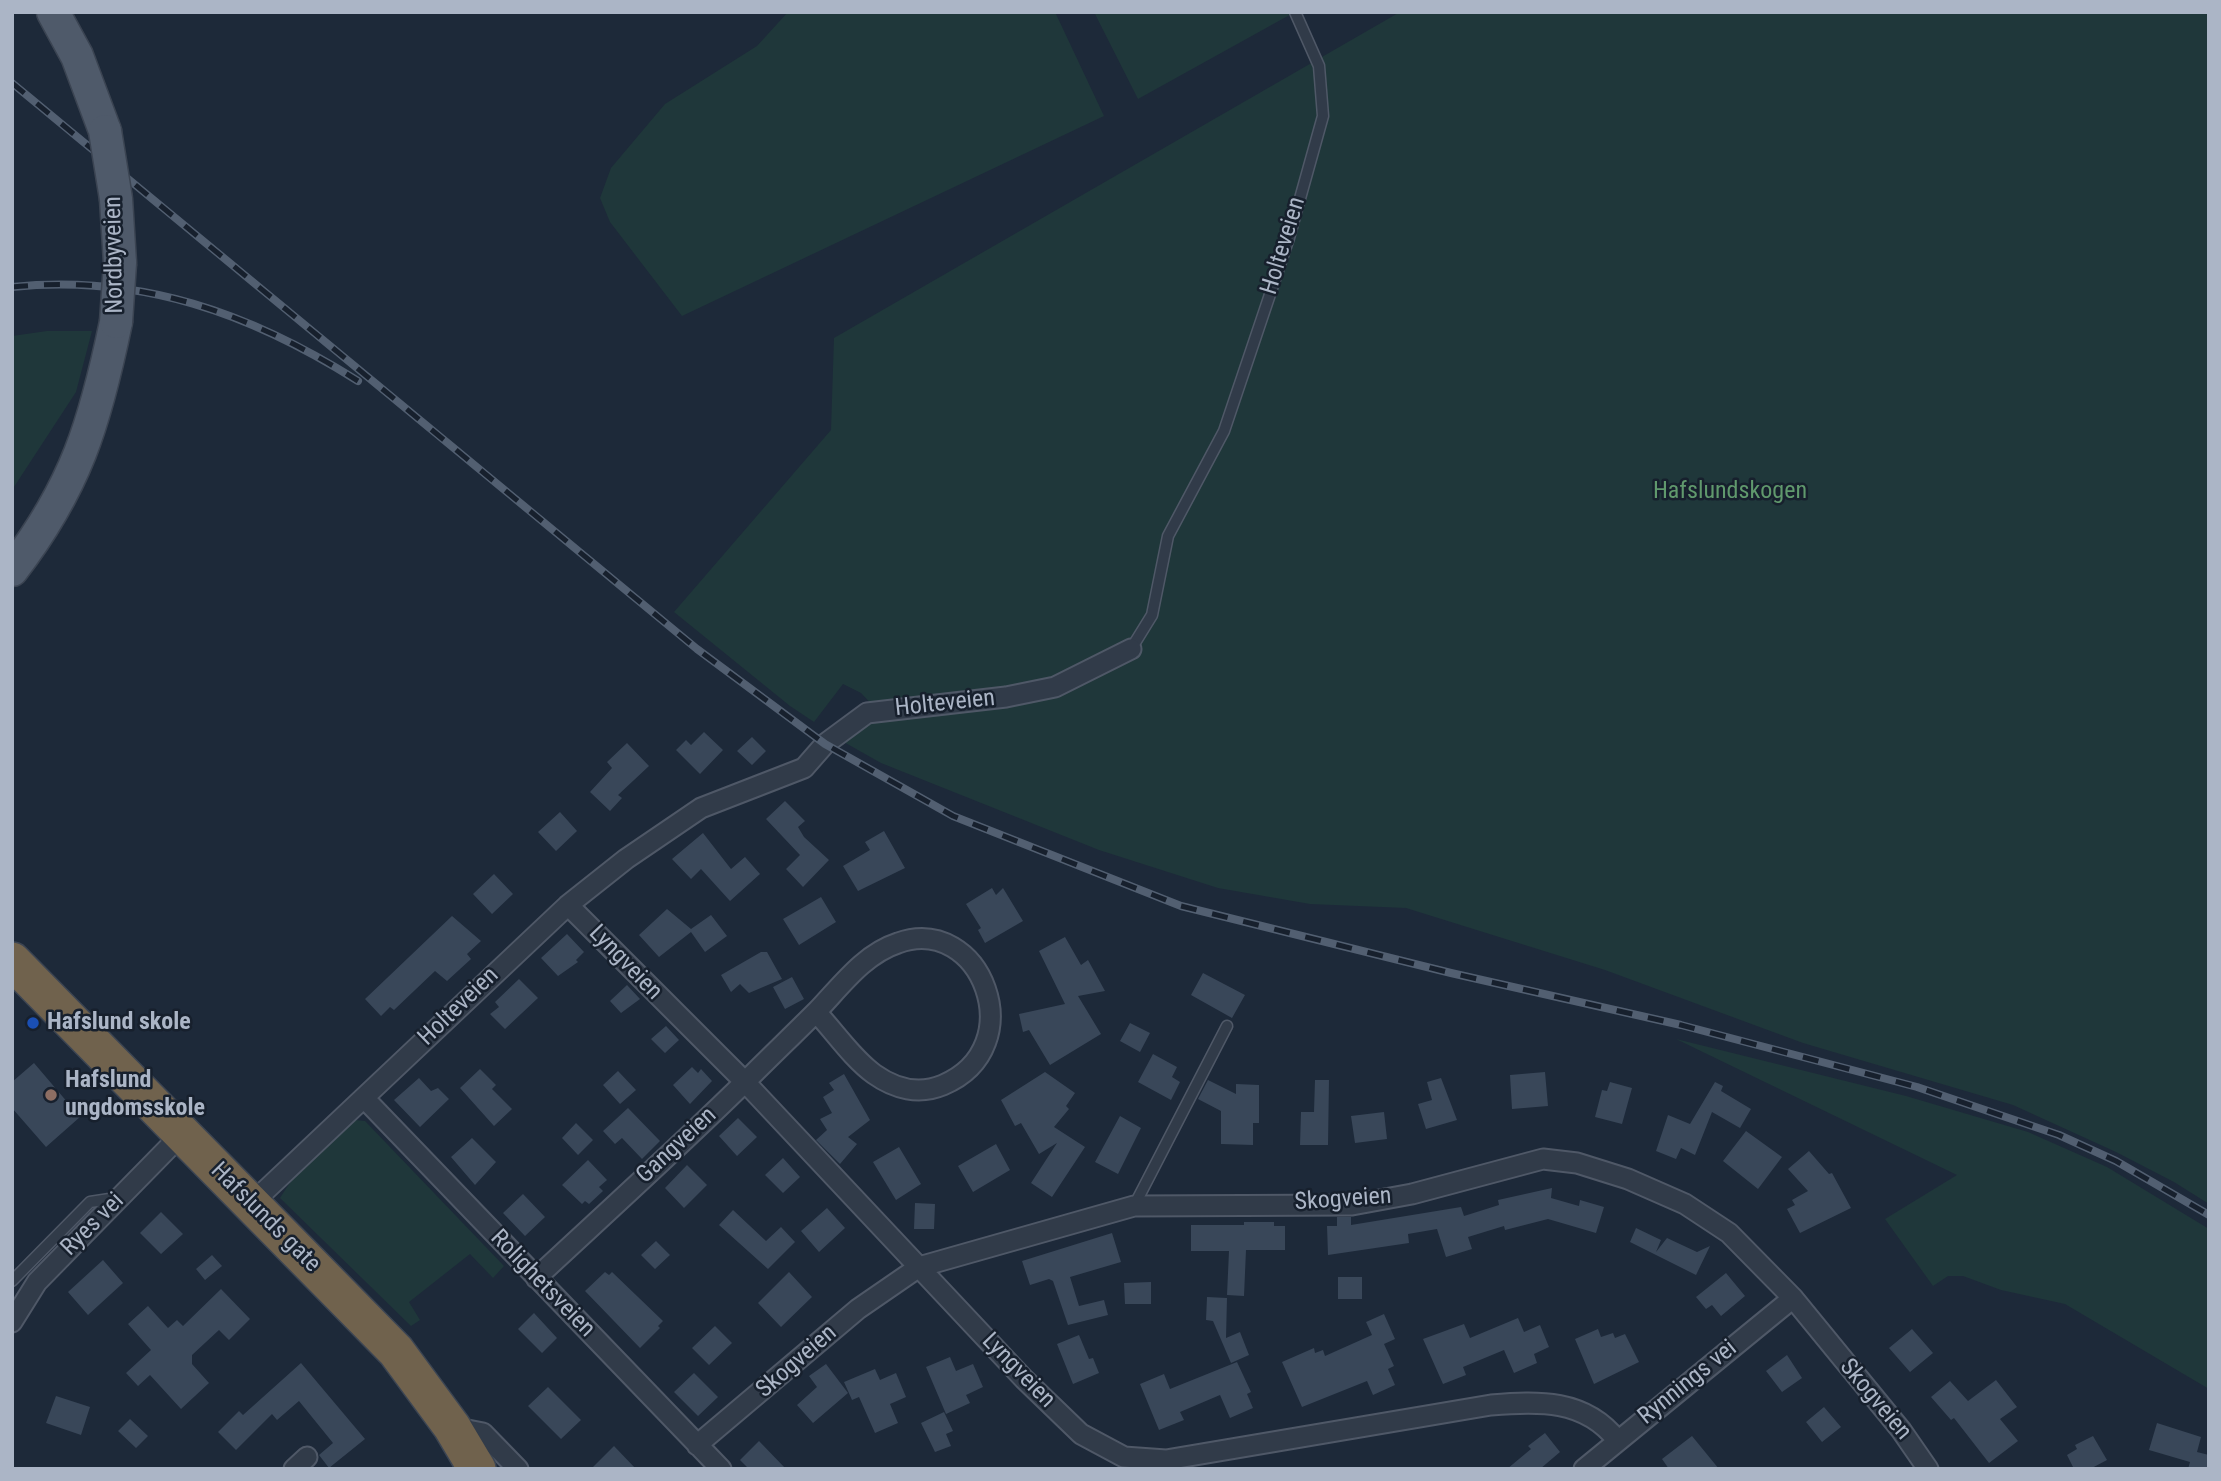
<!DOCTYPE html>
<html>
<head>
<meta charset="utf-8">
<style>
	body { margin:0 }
	#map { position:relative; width:2221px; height:1481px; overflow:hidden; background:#1d2939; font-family:"Roboto Condensed",sans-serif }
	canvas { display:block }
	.frame { position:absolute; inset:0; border:14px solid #abb5c6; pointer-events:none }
</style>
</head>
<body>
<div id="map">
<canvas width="2221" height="1481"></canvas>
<div class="frame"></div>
</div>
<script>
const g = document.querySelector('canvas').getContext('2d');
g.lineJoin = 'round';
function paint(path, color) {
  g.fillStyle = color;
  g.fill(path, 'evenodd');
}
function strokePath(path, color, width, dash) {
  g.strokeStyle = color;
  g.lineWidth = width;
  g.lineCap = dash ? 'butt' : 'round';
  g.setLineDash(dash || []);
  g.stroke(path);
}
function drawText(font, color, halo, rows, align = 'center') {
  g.font = font + ' "Roboto Condensed",sans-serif';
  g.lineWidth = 5;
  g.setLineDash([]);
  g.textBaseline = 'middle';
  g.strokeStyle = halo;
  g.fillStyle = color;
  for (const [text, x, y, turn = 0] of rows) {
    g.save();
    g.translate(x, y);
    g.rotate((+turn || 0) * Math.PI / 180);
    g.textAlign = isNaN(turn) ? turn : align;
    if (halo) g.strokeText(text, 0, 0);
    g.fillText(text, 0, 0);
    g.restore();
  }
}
paint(new Path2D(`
	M788,12H1055L1104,116L682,316L610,222L600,198L611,168L665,104L757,46Z
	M1094,12H1295L1138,99Z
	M1400,12H2209V1204L2174,1182L2116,1152L2013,1105L1803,1043L1605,970L1406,908L1310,904L1218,888L1099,850L881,763L842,741L860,726L883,716L861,693L843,684L814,722L790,706L674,612L831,430L834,338Z
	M47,331H92L76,392L12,490V336Z
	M1676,1039L1906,1096L2028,1132L2107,1167L2209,1229V1389L2065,1304L2001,1290L1963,1276H1948L1933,1286L1885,1219L1957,1175Z
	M355,1120L365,1121L504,1266L493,1278L470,1254L409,1302L420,1320L411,1326L280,1198C299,1168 325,1139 355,1120Z`), '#1f373a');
paint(new Path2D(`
	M704,732L723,750L700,774L676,750L686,740L691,745Z
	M752,737L766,751L752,765L737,751Z
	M627,743L649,766L618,795L622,798L610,811L590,792L612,768L607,762Z
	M785,801L805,821L798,827L804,837L829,860L803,887L786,869L800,855L766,819Z
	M560,812L577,831L556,851L538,832Z
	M884,831L905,868L858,891L843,866L870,850L865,842Z
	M703,833L731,869L745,857L760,874L730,901L701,869L691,879L672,859Z
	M494,874L513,894L492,914L473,894Z
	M992,888L996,895L1003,888L1023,921L985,943L978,930L981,928L966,904Z
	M821,897L836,922L799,945L783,919Z
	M667,909L691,929L711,915L727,936L705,952L691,932L659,957L639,935Z
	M452,916L481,941L467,954L471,959L447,981L435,971L394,1010L390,1007L381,1016L365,999Z
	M567,934L584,952L576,960L578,962L558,976L541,958Z
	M1065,937L1081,965L1088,960L1105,991L1078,996L1101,1034L1050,1065L1029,1030L1023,1032L1019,1014L1065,1004L1039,951Z
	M761,952H767L782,979L749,993L740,984L731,992L721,975Z
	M1203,973L1245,995L1232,1018L1191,995Z
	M792,977L804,999L785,1009L773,987Z
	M519,979L538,998L505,1029L490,1014L499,1007L495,1002Z
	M627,985L640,999L621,1013L610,1001Z
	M1130,1023L1150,1033L1140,1052L1120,1041Z
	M666,1026L679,1040L665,1053L651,1039Z
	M1153,1054L1177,1067L1172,1077L1180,1082L1171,1100L1138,1082Z
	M34,1063L80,1117L46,1147L12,1108V1082Z
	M692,1067L698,1073L701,1069L712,1081L690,1104L673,1085Z
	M480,1069L496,1085L492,1089L512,1109L494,1126L460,1088Z
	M618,1071L636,1090L620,1104L603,1085Z
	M1045,1072L1075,1093L1066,1106L1069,1109L1054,1127L1085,1147L1052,1197L1031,1183L1057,1143L1039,1154L1021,1123L1015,1126L1001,1100Z
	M1545,1072L1548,1106L1512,1109L1510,1075Z
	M844,1074L870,1120L848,1137L857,1144L840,1164L816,1140L827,1130L820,1119L832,1113L823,1097L834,1090L829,1083Z
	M419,1078L431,1091L438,1088L449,1099L420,1127L394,1100Z
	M1441,1078L1457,1120L1426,1129L1418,1104L1432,1100L1427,1082Z
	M1208,1080L1236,1094V1084L1259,1085V1123H1253V1145L1221,1144V1111L1198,1099Z
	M1315,1080H1329L1328,1145H1300L1301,1112H1314Z
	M1610,1082L1632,1088L1622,1124L1595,1117L1602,1090L1607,1091Z
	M1715,1082L1723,1086L1721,1091L1751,1109L1740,1128L1712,1112L1695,1155L1681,1148L1676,1159L1656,1151L1668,1115L1690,1124Z
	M628,1108L660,1141L642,1159L622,1138L615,1144L603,1131Z
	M1384,1112L1387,1139L1355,1143L1351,1116Z
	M1120,1116L1141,1128L1118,1174L1095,1162Z
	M738,1118L757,1137L737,1156L719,1136Z
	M576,1123L593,1140L578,1155L562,1138Z
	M1746,1131L1782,1157L1758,1189L1723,1161Z
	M472,1138L496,1162L475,1185L451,1157Z
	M996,1144L1010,1170L973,1192L958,1166Z
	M899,1147L921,1184L896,1200L873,1162Z
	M1809,1151L1829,1174L1832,1173L1851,1208L1800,1233L1787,1209L1795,1205L1792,1200L1808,1191L1788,1169Z
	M783,1158L800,1177L783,1193L765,1175Z
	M588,1160L607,1180L599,1187L603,1191L589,1204L585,1201L582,1204L562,1185Z
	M687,1165L707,1185L684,1208L665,1188Z
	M1552,1188L1551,1198L1579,1206L1580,1200L1604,1207L1596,1233L1548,1219L1505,1230L1504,1226L1468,1237L1472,1249L1446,1257L1437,1229L1408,1234L1409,1243L1328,1255L1327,1226H1337V1217H1351V1225L1461,1207L1464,1216L1499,1205L1498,1200Z
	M523,1194L545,1217L525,1236L503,1213Z
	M915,1203L935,1204L934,1229H914Z
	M827,1208L845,1228L819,1252L801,1231Z
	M733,1210L766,1241L781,1227L795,1242L768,1269L719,1225Z
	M161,1212L183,1234L161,1254L140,1233Z
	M1244,1222H1274V1226H1285V1250H1246L1244,1296L1227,1295L1229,1251H1191V1225H1244Z
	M1636,1228L1661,1240L1656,1252L1667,1238L1697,1252L1710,1246L1696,1275L1630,1242Z
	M1112,1233L1121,1262L1070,1277L1079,1306L1104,1300L1108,1315L1068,1325L1053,1281L1049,1279L1030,1285L1022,1261Z
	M656,1241L670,1255L655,1269L641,1255Z
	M212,1255L222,1266L205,1280L196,1269Z
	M103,1260L123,1283L88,1315L68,1292Z
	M605,1272L609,1275L612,1272L663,1321L658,1326L660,1328L640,1348L585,1291Z
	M789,1272L812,1297L781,1327L758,1303Z
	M1726,1273L1745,1296L1721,1316L1712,1305L1706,1309L1696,1297Z
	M1338,1277H1362V1299H1338Z
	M1151,1282V1304H1125L1124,1283Z
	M221,1289L250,1319L229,1340L219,1330L192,1355V1364L209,1383L181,1409L150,1375L138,1386L126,1373L151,1350L128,1324L148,1306L168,1328L177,1320L183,1326Z
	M1207,1297L1227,1298L1226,1338L1240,1332L1249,1355L1231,1363L1213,1321L1206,1320Z
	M534,1313L557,1338L542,1353L518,1329Z
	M1384,1314L1395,1339L1384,1344L1394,1366L1388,1369L1395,1385L1373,1395L1367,1381L1302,1407L1282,1362L1314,1348L1315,1353L1323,1350L1325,1356L1372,1335L1366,1322Z
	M1518,1318L1524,1332L1540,1325L1549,1347L1534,1354L1537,1363L1514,1373L1504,1350L1463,1367L1466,1375L1443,1384L1423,1339L1464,1324L1470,1338Z
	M715,1326L732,1343L709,1365L692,1348Z
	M1598,1329L1601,1337L1613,1333L1615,1338L1625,1334L1639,1362L1594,1384L1575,1339Z
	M1912,1329L1933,1353L1910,1372L1889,1348Z
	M1079,1335L1089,1359L1093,1358L1099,1373L1073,1384L1057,1344Z
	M1787,1355L1802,1378L1782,1392L1766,1371Z
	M950,1357L956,1371L973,1364L983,1387L966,1395L970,1403L946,1414L926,1367Z
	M1237,1362L1251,1392L1247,1394L1253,1408L1230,1418L1220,1395L1180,1412L1184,1420L1159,1430L1140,1384L1164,1374L1170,1389Z
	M301,1363L365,1439L329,1468L319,1455L333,1443L299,1401L277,1420L272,1414L236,1450L218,1432L239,1411L243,1415Z
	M826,1364L848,1393L813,1423L797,1405L817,1387L809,1376Z
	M875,1369L880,1380L896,1373L906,1397L890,1404L898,1423L875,1433L859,1397L852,1400L844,1382Z
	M694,1373L718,1397L698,1416L674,1392Z
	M1996,1380L2017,1407L2000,1419L2018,1441L1989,1463L1954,1418L1951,1420L1931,1397L1950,1381L1968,1401Z
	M548,1387L581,1420L561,1439L528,1406Z
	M56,1396L90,1407L81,1435L46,1423Z
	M1824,1407L1841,1427L1822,1442L1806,1422Z
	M944,1412L953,1431L946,1434L951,1446L935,1452L921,1423Z
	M130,1419L148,1436L136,1448L118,1431Z
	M2157,1423L2201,1437L2197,1452L2209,1455V1469H2188L2190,1462L2149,1450Z
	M1545,1433L1560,1452L1540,1469H1507L1531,1449L1528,1446Z
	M1692,1436L1719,1469H1669L1662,1459Z
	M2093,1436L2107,1460L2090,1469H2074L2067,1455L2077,1449L2075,1445Z
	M759,1441L786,1469H749L740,1460Z
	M614,1446L636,1469H591Z`), '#394759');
const lane = new Path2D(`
	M1131,649L1152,615L1168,536L1224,431L1289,238L1323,116L1319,66L1295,12
	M1134,1206L1227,1026
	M12,1281L90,1202L116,1198`);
const street = new Path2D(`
	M568,905L745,1082L1024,1379L1081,1434L1124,1457L1166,1460L1491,1405C1538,1401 1585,1399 1617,1440
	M365,1099L721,1469
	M251,1204L568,905L626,859L701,808L804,768L825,744L867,713L1006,697L1055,687L1131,649
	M536,1278C607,1212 680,1146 749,1078C772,1055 795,1033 817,1011C841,986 864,954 898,943C981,913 1033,1047 943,1085C919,1095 895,1089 874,1074C852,1058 835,1032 816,1012
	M12,1322L37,1282L182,1134
	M452,1427L483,1433L518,1469
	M697,1445L858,1309L919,1267L1134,1206L1352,1205L1412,1194L1543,1159L1577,1163L1628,1179L1685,1204L1729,1233L1793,1298L1901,1430L1928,1469
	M294,1469L307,1457
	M1584,1469L1793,1298`);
const primary = new Path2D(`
	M53,12L77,56L105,131
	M116,199L120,263
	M12,570C76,487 95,423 116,322`);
const highway = new Path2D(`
	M12,961L396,1351L452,1427L477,1469`);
strokePath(lane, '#4f5867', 13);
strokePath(street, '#4f5867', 23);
strokePath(primary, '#3b4452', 35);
strokePath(highway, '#3c4553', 40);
strokePath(lane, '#313b49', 10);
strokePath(street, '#313b49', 19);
strokePath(primary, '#4f5a6a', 32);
strokePath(highway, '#70624d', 37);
const rail = new Path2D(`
	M12,83L697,649L825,744L953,816L1181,906L1451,973L1681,1025L1917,1087L2059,1135L2116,1161L2209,1215
	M12,287C141,274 250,313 358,381`);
strokePath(rail, '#525f71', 8);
strokePath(rail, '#17202d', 5, [16]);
const primaryBridge = new Path2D(`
	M105,131L116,199
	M116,322L120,263`);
strokePath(primaryBridge, '#3b4452', 35, []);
strokePath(primaryBridge, '#4f5a6a', 32);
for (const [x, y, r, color] of [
	[33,1023,7,"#1a4fb4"],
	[51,1095,7,"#8d6e63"]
]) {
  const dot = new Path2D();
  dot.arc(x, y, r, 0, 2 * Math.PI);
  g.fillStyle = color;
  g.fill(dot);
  strokePath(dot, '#17202d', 2.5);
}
drawText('24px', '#abb5c6', '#17202d', [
	["Holteveien",1284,246,-73],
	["Nordbyveien",115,255,-91],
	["Holteveien",945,704,-6],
	["Lyngveien",625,963,46],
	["Holteveien",459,1007,-44],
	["Gangveien",677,1146,-43],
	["Skogveien",1343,1200,-4],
	["Hafslunds gate",265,1218,45],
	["Ryes vei",93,1225,-45],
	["Rolighetsveien",542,1284,46],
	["Skogveien",797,1362,-41],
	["Lyngveien",1018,1371,46],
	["Rynnings vei",1688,1383,-39],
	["Skogveien",1875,1400,50]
]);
drawText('24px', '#60996d', '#17202d', [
	["Hafslundskogen",1730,492]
]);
drawText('bold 24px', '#abb5c6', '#17202d', [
	["Hafslund skole",47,1023],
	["Hafslund",65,1081],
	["ungdomsskole",65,1109]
], 'left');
</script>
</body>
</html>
